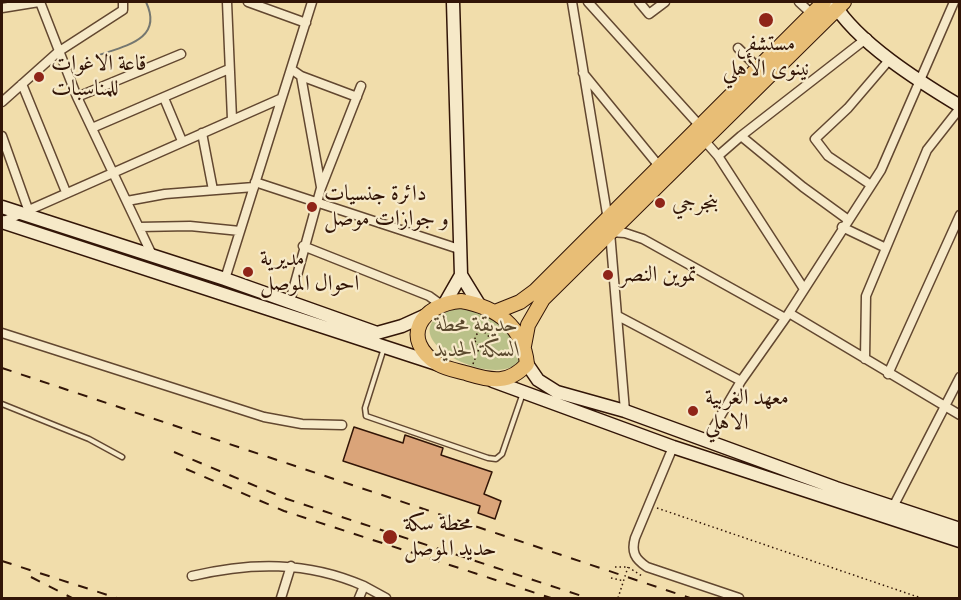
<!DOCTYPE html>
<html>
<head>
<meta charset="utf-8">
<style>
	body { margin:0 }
	#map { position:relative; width:961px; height:600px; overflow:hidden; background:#f1ddab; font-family:"Gentium Book Plus",serif }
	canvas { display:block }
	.frame { position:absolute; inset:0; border:3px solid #321507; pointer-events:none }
</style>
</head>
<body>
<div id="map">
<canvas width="961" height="600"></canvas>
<div class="frame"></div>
</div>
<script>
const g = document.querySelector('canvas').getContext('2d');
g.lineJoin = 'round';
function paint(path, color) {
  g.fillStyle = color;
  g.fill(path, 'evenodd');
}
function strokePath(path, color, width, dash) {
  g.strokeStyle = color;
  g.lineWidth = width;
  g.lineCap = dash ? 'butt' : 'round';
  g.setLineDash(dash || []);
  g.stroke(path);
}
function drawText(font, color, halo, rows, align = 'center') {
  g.font = font + ' "Gentium Book Plus",Amiri,serif';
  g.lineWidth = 4.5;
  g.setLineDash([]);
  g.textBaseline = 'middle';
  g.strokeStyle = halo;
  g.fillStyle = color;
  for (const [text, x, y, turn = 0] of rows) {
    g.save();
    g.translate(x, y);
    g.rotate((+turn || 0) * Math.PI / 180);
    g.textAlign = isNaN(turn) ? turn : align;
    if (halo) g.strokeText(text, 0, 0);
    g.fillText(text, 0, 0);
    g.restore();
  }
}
paint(new Path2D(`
	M454,309C494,308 510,324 521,359C498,395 379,333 454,309Z`), '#bac189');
strokePath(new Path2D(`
	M96,56C124,46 164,40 146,2`), '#757770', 2);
const building = new Path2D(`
	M354,427L403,443L405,435L443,448L441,455L492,472L484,494L501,501L495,519L478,513L480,506L343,461Z`);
paint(building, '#daa479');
strokePath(building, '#321507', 1.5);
const lane = new Path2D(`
	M384,348L365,408L366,416L488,458L496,459L502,454L523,393
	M2,404L89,439L122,457`);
const street = new Path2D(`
	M40,2L77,97L153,257
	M227,2L232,119
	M248,2L306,23
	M572,2L610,232L625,411
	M588,2L700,126
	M639,2L649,14L665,2
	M799,2L812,14
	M2,8L39,2
	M738,48L758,68
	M291,69L301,76L357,97
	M583,73L659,166
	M301,76L321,187
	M22,84L66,192
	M77,97L181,54
	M164,98L182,141
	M2,102L58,52L123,10V2
	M92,128L229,69
	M202,133L213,190
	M2,136L28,209
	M741,136L867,38
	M704,140L718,156L804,289
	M718,156L741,136L803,187L847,219
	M255,182L459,249
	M871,185L828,156L815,139L848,108L890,59
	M127,201L165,194L254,187
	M2,222L280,99
	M139,227L190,226L240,231
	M842,227L886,248
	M610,232L625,233L643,239L785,318
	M303,246L429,296L440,304
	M225,279L312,2
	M290,301L321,188L361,86
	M789,313L960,415
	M618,316L741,381
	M2,333L264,417L302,424L342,425
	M865,359L866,296L927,150L960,108
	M888,374L960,215
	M707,439L741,381L789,313L881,170L954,2
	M673,447L635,538C631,552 635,559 647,567L739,598
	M893,507L960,377
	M192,576C251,562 307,561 364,586
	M281,598L291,566
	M359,598L364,586L386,598`);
const secondary = new Path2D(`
	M453,2L461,275L480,306
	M833,2C856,42 920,82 960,106
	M2,207L225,279L377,333L402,326L424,316
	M2,222L437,364
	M445,303L461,275
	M527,364L538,380L557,392L625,411L836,488L960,529
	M493,381L673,447L960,541`);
const primary = new Path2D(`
	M461,301C496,307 523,326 527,364C509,384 492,381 469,374C459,371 446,369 438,364C399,339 421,304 461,301Z
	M495,312L520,302L535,291L824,2
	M524,346L528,325L543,299L844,2`);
strokePath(lane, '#624730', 7);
strokePath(street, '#624730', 11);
strokePath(secondary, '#321507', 15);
strokePath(primary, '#321507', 16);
strokePath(new Path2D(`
	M486,332L490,323
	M475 339a7 7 0 1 1 14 0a7 7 0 1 1-14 0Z
	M473,364L480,346
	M657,508L921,598
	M615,567H628L642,576
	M611,578L624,581`), '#321507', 1.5, [1.5, 3]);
strokePath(lane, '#f6e9c8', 4);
strokePath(street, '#f6e9c8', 8);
strokePath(secondary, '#f6e9c8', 12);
strokePath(primary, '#e8be76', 14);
strokePath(new Path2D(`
	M2,368L690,598
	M174,452L287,499L588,598
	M186,469L284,511L551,598
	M2,561L117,598
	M31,577L72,598`), '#321507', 2, [10, 10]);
strokePath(new Path2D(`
	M618,598L628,567`), '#321507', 1.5, [1.5, 3]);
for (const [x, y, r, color] of [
	[766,20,8,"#8f2418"],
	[39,77,6,"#8f2418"],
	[660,203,6,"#8f2418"],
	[312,207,6,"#8f2418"],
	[248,272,6,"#8f2418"],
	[608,275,6,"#8f2418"],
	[693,411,6,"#8f2418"],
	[390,537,8,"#8f2418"]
]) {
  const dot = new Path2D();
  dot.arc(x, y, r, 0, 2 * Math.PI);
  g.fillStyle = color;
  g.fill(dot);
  strokePath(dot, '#f6e9c8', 2);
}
drawText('22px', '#321507', '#f6e9c8', [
	["مستشفى",766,44,"center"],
	["نينوى الأهلي",766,69,"center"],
	["قاعة الاغوات",51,64],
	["للمناسبات",51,89],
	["دائرة جنسيات",324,194],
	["و جوازات موصل",324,219],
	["بنجرجي",672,203],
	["مديرية",260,259],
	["احوال الموصل",260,284],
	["تموين النصر",620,275],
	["معهد الغربية",705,398],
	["الاهلي",705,423],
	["محطة سكة",404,524],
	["حديد الموصل",404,549]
], 'left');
drawText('italic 22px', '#5b492e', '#f6e9c8', [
	["حديقة محطة",477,325],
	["السكة الحديد",477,350]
]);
</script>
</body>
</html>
